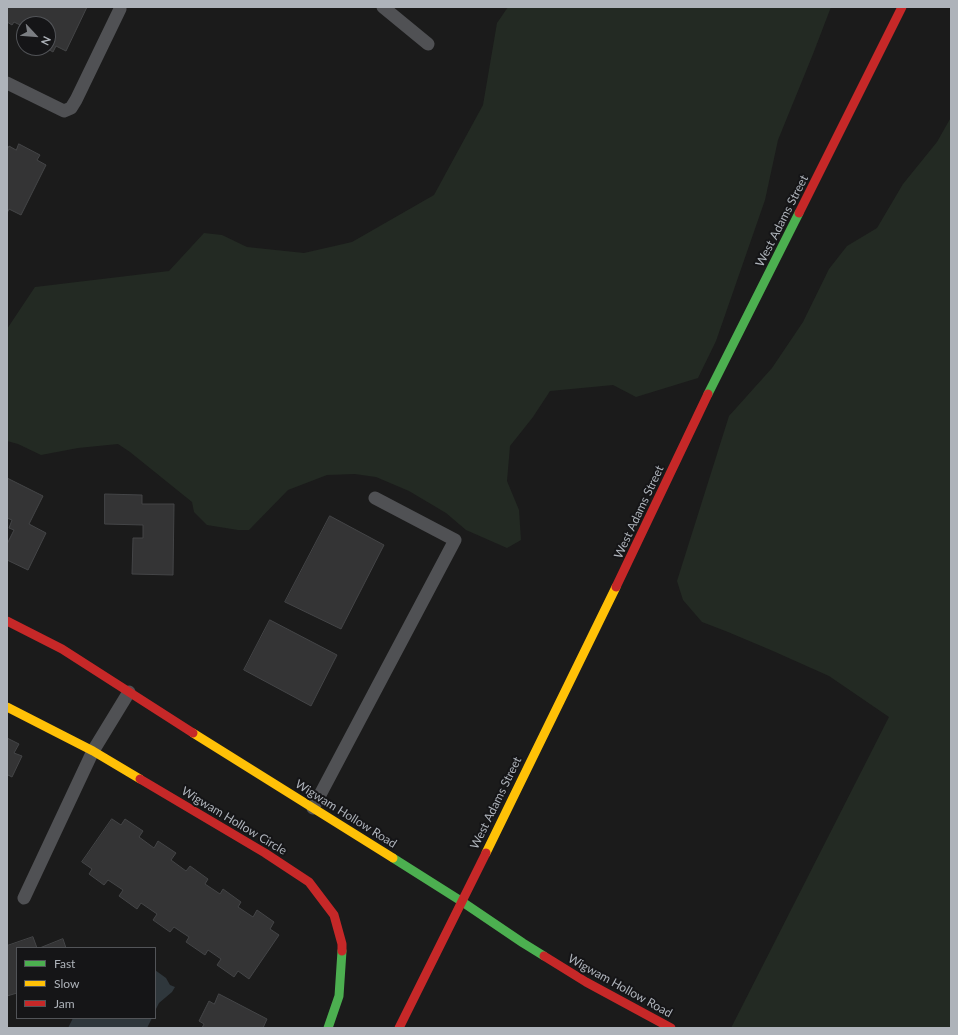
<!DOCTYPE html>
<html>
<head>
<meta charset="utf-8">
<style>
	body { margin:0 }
	#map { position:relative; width:958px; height:1035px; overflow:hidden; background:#1b1b1b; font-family:Lato,sans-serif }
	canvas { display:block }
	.frame { position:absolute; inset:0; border:8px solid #aeb3ba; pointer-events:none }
	.legend { position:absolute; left:16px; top:947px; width:140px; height:72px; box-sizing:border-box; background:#151517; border:1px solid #525458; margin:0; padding:5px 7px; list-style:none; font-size:12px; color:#aeb3ba }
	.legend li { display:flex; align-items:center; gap:8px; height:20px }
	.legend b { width:20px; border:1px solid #525458 }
	.north { position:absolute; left:16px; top:16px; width:40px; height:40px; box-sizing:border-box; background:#151517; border:1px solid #525458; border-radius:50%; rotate:116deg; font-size:11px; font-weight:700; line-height:16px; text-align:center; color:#aeb3ba }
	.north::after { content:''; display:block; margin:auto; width:14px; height:18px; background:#7b7e82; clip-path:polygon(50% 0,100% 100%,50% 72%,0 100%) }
</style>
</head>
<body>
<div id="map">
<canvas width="958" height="1035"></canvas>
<div class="frame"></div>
<ul class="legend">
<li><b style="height:5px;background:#4caf50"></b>Fast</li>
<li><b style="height:5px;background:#ffc107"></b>Slow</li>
<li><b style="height:5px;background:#c62828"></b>Jam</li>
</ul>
<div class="north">N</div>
</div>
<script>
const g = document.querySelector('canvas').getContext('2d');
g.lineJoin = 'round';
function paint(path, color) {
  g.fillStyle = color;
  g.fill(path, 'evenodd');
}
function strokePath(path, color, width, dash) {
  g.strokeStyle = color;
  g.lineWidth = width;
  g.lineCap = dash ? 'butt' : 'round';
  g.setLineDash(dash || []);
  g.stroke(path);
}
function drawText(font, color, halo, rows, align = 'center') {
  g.font = font + ' Lato,sans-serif';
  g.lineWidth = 4;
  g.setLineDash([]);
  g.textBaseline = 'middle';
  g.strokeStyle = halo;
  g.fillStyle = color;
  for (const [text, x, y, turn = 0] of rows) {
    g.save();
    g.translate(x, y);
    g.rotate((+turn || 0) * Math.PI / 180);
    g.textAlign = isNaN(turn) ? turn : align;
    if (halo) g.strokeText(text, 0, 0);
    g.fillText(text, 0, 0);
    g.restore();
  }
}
paint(new Path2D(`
	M508,7H831L813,54L778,140L765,200L716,341L698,378L636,397L613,385L550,391L533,417L510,446L507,481L519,510L521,540L507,548L466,530L446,513L409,491L376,477L355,474L327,475L288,490L249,530H238L207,525L194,512L192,502L130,452L118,444L78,448L41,455L18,444L7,441V329L35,287L169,271L204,233L222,235L247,247L304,253L352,242L434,195L483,105L497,23Z
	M951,114V1028H731L889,717L829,676L773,651L728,632L702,622L683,600L677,581L729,416L772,368L803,322L829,269L847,246L877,228L903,184L937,142L950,119Z`), '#232a23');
paint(new Path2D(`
	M155,970L166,978L170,985L175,987L172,992L159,1003L155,1011Z
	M73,1018H152L147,1028H68Z`), '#2f373c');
const building = new Path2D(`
	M7,7H87L66,51L56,46L53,52L46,48H48V24H24V27L14,22L12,25L7,22Z
	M19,144L40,155L37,160L46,165L21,215L9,209L7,213V148H8L9,146L16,150Z
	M7,478L43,496L29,524L46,533L28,570L7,560V544L14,530L9,528L12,520L7,518Z
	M105,494L142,495V504H174L173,575L132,574L133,538H143V525L105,524Z
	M330,516L384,545L341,629L285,602Z
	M270,620L337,655L311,706L244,670Z
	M7,738L19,744L14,753L22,756L12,777L8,775L7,778Z
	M112,819L121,825L125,819L143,831L139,837L154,848L158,841L176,853L171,860L186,871L190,866L208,879L205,884L220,894L223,889L241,902L238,907L253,917L257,910L274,922L270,929L279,935L249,979L238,971L234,977L217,965L221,959L208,950L205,955L186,942L189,937L174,927L170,932L153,920L157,914L141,903L137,909L119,896L123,890L108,880L104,885L89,874L92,869L82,862Z
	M33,937L37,948H17V993L7,996V946Z
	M63,939L66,948H40Z
	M219,994L267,1019L263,1028H202L204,1024L199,1021L209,1001L214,1004Z`);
paint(building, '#343435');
strokePath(building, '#444547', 1);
strokePath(new Path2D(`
	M383,7L428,44
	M7,83L64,111L71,108L76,100L120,9
	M313,808L455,540L375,498
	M24,898L93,751L129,692`), '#505154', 13);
strokePath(new Path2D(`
	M708,394L799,213
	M393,858L461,901L523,943L544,956
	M328,1028L339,996L342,951`), '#4caf50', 9);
strokePath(new Path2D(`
	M7,707L93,751L140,779
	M193,733L393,858
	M486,853L616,587`), '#ffc107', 9);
strokePath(new Path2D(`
	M799,213L902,7
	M616,587L708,394
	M7,621L62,649L193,733
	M140,779L265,853L309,882L334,915L342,944V951
	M544,956L586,982L671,1028
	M399,1028L486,853`), '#c62828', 9);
drawText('12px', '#aeb3ba', '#151517', [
	["West Adams Street",782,221,-63],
	["West Adams Street",639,512,-65],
	["West Adams Street",496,803,-64],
	["Wigwam Hollow Road",346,814,32],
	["Wigwam Hollow Circle",234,821,31],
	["Wigwam Hollow Road",620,986,29]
]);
</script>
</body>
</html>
